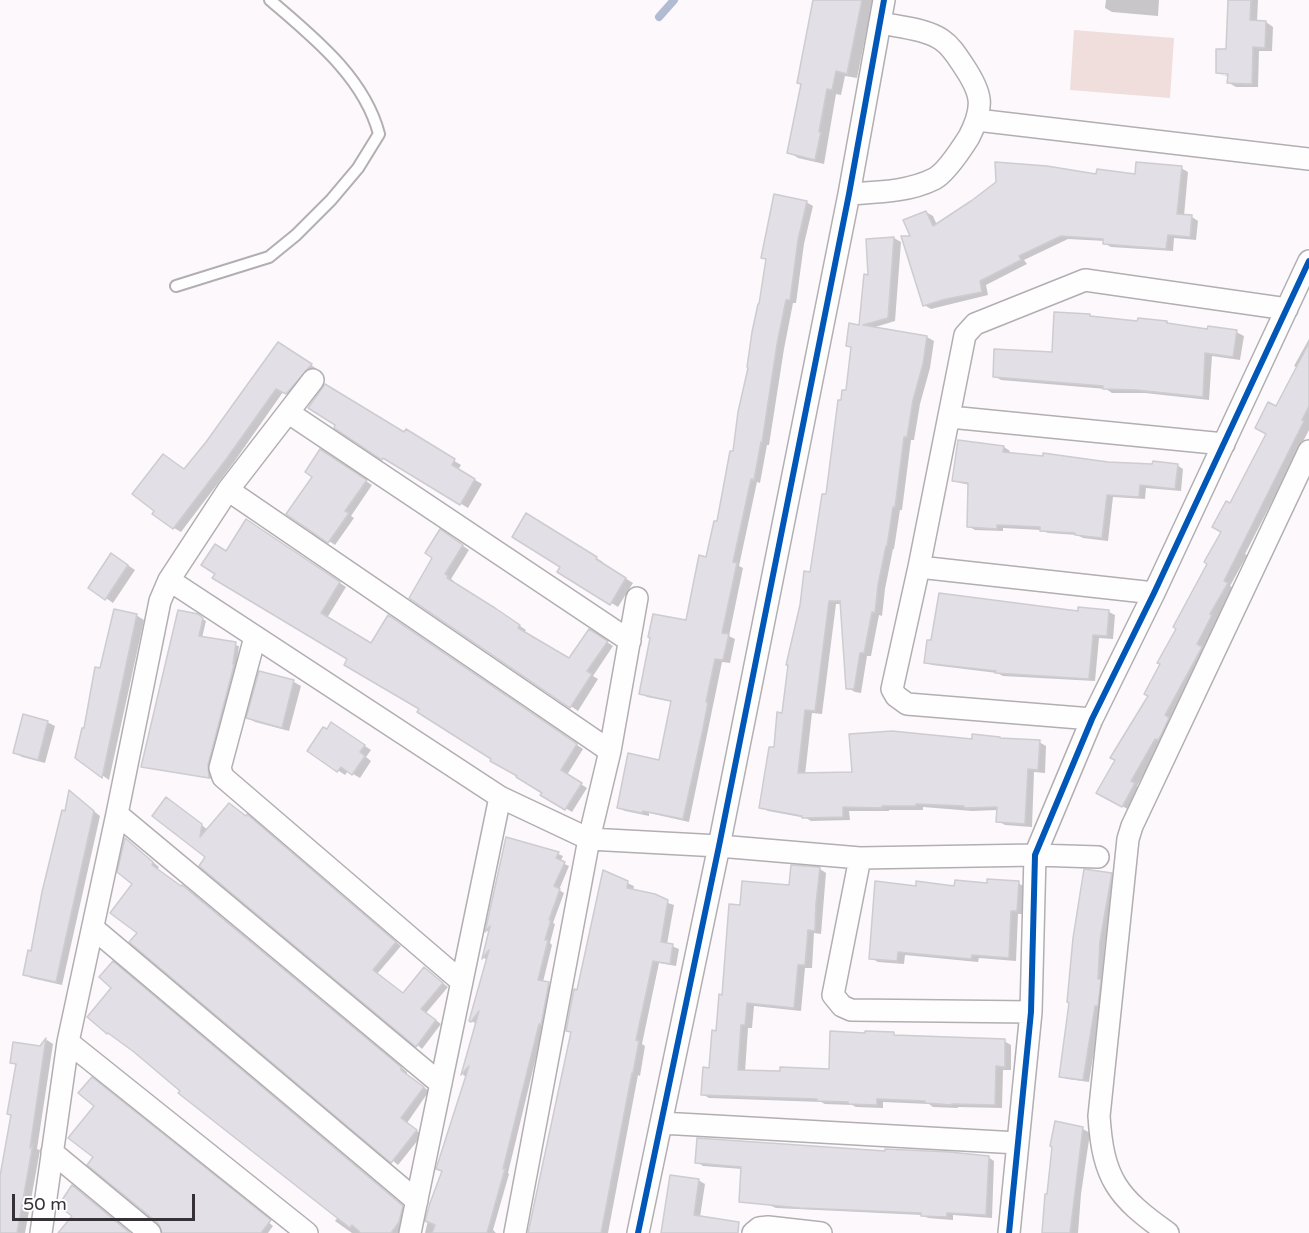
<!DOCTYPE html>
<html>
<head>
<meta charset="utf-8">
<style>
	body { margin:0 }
	#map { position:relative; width:1309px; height:1233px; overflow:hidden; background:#fcf8fc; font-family:"Varela Round",sans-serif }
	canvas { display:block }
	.scale { position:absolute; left:12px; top:1194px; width:183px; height:27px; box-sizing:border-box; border:3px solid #363136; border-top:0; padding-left:8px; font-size:18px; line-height:21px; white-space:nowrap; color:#363136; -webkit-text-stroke:4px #fff; paint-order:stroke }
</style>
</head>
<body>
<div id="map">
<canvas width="1309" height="1233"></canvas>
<div class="scale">50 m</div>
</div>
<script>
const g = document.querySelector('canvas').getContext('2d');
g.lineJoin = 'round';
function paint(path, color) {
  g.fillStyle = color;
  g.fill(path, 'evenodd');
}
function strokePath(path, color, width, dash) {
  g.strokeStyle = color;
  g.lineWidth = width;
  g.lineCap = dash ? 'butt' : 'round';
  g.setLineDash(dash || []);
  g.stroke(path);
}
paint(new Path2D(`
	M1074,30L1174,38L1170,98L1070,90Z`), '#f0dedc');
paint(new Path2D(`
	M815,0H873L857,78L845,76L841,95L836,94L824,164L798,158L789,152L802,84Z
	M1106,0H1159L1158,16L1112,12L1105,8Z
	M1229,0H1258L1257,22H1266L1273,27L1272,51H1259L1258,87H1236L1229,83V77L1218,73L1227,51ZM1223,72L1235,76L1223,75Z
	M1181,168L1188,172L1184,216L1192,217L1198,221L1196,240L1174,238L1173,251L1111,247L1104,243L1105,241L1068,239L1024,260L1027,264L986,285L988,295L931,309L924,305L912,237L926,212L933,216L937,225L1098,175L1137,176Z
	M806,202L813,206L804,244L796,303H793L784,349L769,445H767L760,483L757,482L739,566L743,568L729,636L735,639L730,663L722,662L689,822L649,813V816L625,811L618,808L660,762L672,702L647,697L640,693L687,621L718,523L734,453L750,367L767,260L763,258Z
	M894,238L901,242L895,321L872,328L927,337L934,341L930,368L920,404L914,440H911L902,510H900L894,549H893L885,589L882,616L879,615L871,656H867L861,693L855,692L848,688L842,604H836L822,714L812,713L805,775L854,774L973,740L1039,742L1046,746L1045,773L1034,772L1032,827L1005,825L998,821V810L972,811L923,807V810H889V811H849L850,820L811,821L806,818L768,811L761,807L783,714L827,496L842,402L848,392L870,277Z
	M1090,315L1095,318L1139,322H1167L1171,325L1209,331L1236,332L1244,336L1240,360L1212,356L1209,400L1145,393H1112L1106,389L1001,380L994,376L1054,354Z
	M1309,339V430L1245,554L1247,555L1230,586L1234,588L1217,619L1219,621L1203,650L1209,653L1163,742L1137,786L1142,788L1129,810L1098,792L1150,695L1178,628L1209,563L1231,505L1268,433L1277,408L1298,368L1294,366Z
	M285,347L317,369L293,397L283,392L234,462L181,532L174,528L154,513L184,470Z
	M406,431L461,465L458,470L482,484L468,508L390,461L389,462L382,458Z
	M1004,447L1010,451L1009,454L1108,463L1177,465L1183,469L1181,491L1146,488L1145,499L1113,497L1108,541L1083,538L1077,535L1048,533L1041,530L1003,528V531L975,530L968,526L970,485L960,483L954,480Z
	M327,455L372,485L351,516L354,518L335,545L289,514Z
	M526,515L603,562L602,564L633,583L618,607L559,571L562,567Z
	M253,525L346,587L327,618L372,645L395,621L583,749L567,775L587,788L572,812L542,794L544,792L349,658L227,553Z
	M447,535L469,550L451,579L454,581L453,583L502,614L526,630L524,633L570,660L596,635L613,646L593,676L598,679L578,711L411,598Z
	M119,559L135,570L113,603L90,587Z
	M1079,612H1109L1115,615L1113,639L1099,638L1095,681L1003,676L997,673L932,665L926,662Z
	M136,615L144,620L109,780L77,757L101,670Z
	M198,616L206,621L202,638L239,646L236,667L237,668L211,767L212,779L143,766Z
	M294,682L301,686L289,731L255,722L248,718Z
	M47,722L55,726L45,763L22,757L15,753Z
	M338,728L371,750L366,757L371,761L360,778L348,771L345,775L309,751L327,731Z
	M70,792L100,816L62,985L31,978L25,974L32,953Z
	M172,802L208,830L247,817L253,819L401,946L377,974L404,994L425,969L448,987L426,1013L441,1024L422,1049L207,857Z
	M507,839L558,854L563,856L560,862L569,866L559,890L564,893L553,923L555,924L550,943L552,945L543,982L553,987L508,1173L509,1174L493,1230L496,1233H425L434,1195L444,1171L467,1077L463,1075L477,1024L471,1021L487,960L484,958L490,933L487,931Z
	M126,840L159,867L157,870L181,888L189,890L407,1072V1075L429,1091L407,1123L422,1135L398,1165L132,942L139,933L134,884Z
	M820,869L826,873L821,934L814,933L812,968H805L801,1011L754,1006L752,1028H748L745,1072L830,1070L893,1034L898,1037L1004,1041L1011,1045V1070H1003L1002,1108L958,1107V1108L933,1107L929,1104L883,1102V1108L856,1107L852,1105L825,1104L821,1102L709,1098L702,1094L711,1069L742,907L790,887Z
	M1111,875L1117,878L1105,944L1101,1008L1089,1082L1067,1079L1061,1076L1070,1003Z
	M627,883L634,886L633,891L674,905L667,944L679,949L676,966L659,963L642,1044L645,1046L640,1076L638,1075L608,1233H531L572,1033L578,992Z
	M1018,883L1025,887L1023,914H1018L1016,961L979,958L978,962L905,955L904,964L878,962L871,958L917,888L955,887Z
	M118,966L407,1210L404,1225L398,1233H352L335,1221L338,1217L182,1091L113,987Z
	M47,1040L53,1044L37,1149L40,1150L25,1233H0V1187L12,1115L17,1065L12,1062L40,1048Z
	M1083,1129L1090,1133L1081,1194L1078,1233H1043L1054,1147Z
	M988,1157L994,1161L992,1218L953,1215V1220L928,1218L922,1215L776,1208L769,1205L742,1169L703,1166L697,1162Z
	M698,1180L705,1184L700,1217L734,1233H661Z
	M228,1190L273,1226L268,1233H164Z`), '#0003');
strokePath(new Path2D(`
	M659,17L674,0`), '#b1bcd3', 8);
const building = new Path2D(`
	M813,0H862L847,74L836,71L832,90L827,89L819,132H821L815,160L787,153L801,84L797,83Z
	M1228,0H1251L1250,20L1266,21L1265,48L1253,47L1252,84L1227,83L1228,74L1216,73V49H1226Z
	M995,162L1047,166L1096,174L1097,169L1135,174L1136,162L1182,166L1177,214L1192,215L1190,237L1168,235L1166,249L1103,244V239L1061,236L1019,256L1021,260L980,281L982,292L946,299L923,306L901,236H910L903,220L926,211L933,226L971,201L996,182Z
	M774,194L807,201L798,240L790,300H786L777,344L762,442H761L754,480L751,479L733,562L737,563L722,633L729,634L723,660L715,659L706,702H708L703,729L683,819L643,811L642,813L617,808L628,753L659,760L671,701L639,694L650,638L648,637L653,614L686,620L699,555L706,557L714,521H717L730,451H733L738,412L748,368L747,367L752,332L758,304H759L766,259L761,258Z
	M894,237L888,318L863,325L927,336L923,364L913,400L907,437H904L895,507H893L887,546H886L878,585L875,613L872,612L864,653H860L854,689H846L840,601H829L815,711L805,710L798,773L852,772L849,734L892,731L972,739V734L1000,737V738L1040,740L1038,770L1028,769L1025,824L996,822L997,807L964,808V806L916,804V806H882V808L843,807V817L802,818V816L759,808L769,747H774L777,712L782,713L788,665H786L800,605L804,571L810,572L822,494H826L838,400H841L842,390H846L851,347L846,346L849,323L859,325L864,274L868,275L866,239Z
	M1054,312L1090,314V316L1137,321L1138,318L1167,321V323L1207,329L1208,326L1237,330L1233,357L1205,353L1203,397L1136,390L1103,389V386L993,377L994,349L1052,352Z
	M278,342L312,364L286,394L276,389L227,458L173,529L152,514L154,511L132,494L163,454L184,469L206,442Z
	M1309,343V406L1302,420L1304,421L1224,581L1228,583L1210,614L1212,615L1197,644L1202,647L1165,715L1169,718L1161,735L1158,740L1155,739L1131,781L1135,783L1122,807L1096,793L1115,760L1110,758L1148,696L1144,694L1160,664L1157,663L1176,629L1173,627L1207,564L1204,562L1221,532L1212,527L1226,501L1230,503L1266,434L1255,428L1268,402L1276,406Z
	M325,384L404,432L406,429L455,459L452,465L475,479L460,505L383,458L382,460L334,428L335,425L308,408Z
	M958,440L1004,446L1003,452L1043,456V453L1108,462L1152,464L1153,461L1178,464L1175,489L1140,485L1139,497L1107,495L1102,538L1075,535V533L1040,531V527L997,525V529L967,527L968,483L952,481Z
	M320,449L367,480L345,511L349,513L328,543L286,514L312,477L305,472Z
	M526,513L597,557L596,559L626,578L610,605L557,572L560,567L512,537Z
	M246,519L340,582L321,613L371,643L388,615L577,744L561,770L582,783L565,810L540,795L542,793L516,777L517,776L490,761L491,759L417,712L419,709L344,665L347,659L212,578L215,574L201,565L215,544L226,551Z
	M440,529L463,545L445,574L448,576L447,578L495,608L520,625L518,628L569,658L589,629L608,641L587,671L592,674L570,708L409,598L432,558L425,553Z
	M111,553L128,565L105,600L88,588Z
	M939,593L1078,611V607L1109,610L1107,636L1093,635L1089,679L995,673L996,671L924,663L927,640H931Z
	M114,609L137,614L102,778L75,758L82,728H84L95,667L100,668Z
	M178,610L198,614L203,618L199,636L236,642L233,664L234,665L208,765L209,778L141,767Z
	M259,671L294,680L282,728L246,718Z
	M23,714L48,721L38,760L13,753Z
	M331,722L365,745L360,752L365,756L352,775L341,767L337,772L307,751L323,727L327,729Z
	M69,790L94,811L56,982L23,975L28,950L31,951L42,892L62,810L65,811Z
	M166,797L202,824L200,837L229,803L246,816L247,814L396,942L373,970L403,993L424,967L443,983L421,1009L436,1020L416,1047L199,866L205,857L152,816Z
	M506,837L559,852L556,858L565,862L554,886L560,889L549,920H551L545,940H548L538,980L549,982L541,1025L539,1024L503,1169H505L487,1233H432L435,1225L425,1221L430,1203L442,1171L436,1169L469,1066L461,1075L479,1011L471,1022L469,1021L489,950L482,959L490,926L485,932Z
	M125,838L153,862L152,865L181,886L182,885L401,1067V1070L424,1087L401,1118L417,1130L391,1163L129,942L137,933L110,913L132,884L117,872Z
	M791,865L820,867L816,904L815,931L808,930L805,965H798L794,1008L747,1003L745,1025H741L738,1070L780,1071V1067L829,1069L830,1031L865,1033V1031L894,1032V1035L1005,1039V1067L996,1066L995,1105L952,1104V1105L925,1103V1101L877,1099V1105L848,1104V1102L817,1101V1099L701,1095L703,1067L709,1068L712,1030L716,1031L719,994L722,995L729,904L740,905L742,881L789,885Z
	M1084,869L1112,873L1100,941L1098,979H1101L1098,1006H1095L1083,1080L1059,1077L1069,1003L1067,1002L1073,938Z
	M603,870L628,881L627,888L655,894L668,900L661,942L673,944L670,964L653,961L636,1040L639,1041L633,1073H632L601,1233H528L571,1032L566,1031L574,989L577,990Z
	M987,879L1019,881L1017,911H1011L1009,958L972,955L971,959L898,952L897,961L869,959L875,881L916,886V881L954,886L955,880L987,883Z
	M113,961L403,1206L399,1222L391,1233H361L352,1225L350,1228L178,1093L180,1091L134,1052L108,1033L107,1034L87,1017L111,988L99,977Z
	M46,1038L30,1148L33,1144L17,1233H0V1176L11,1115L7,1114L16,1064L10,1063L13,1042L40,1046Z
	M92,1077L271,1220L261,1233H162L158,1223L87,1165L93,1157L68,1138L94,1106L78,1093Z
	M1055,1121L1083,1127L1070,1233H1042L1045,1194H1047L1052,1147L1050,1146Z
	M697,1138L885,1151V1149L950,1152L989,1156L986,1215L947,1213V1217L921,1216V1213L800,1208L739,1202L741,1167L695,1163Z
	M670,1175L699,1179L694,1215L739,1222L738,1233H661Z
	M72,1185L130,1233H58L72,1216L58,1206Z`);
paint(building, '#e2dfe6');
strokePath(building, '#ceccd0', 1.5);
const service = new Path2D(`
	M176,286L269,257L296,235L331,200L358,168L379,134C364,77 313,37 270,0`);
const minor = new Path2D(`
	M977,120L1309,159
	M849,194C877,192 908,192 934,179C946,173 962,148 969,137C985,106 982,93 963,65C957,56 951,46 942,40C926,29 900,27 881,23
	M289,413L630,641
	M950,417L1224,444
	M228,490L610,751
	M919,567L1154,593
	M169,580L500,797L589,839L719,846L860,858L1035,855L1098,857
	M255,637L220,768L223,777L462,982
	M1092,719L907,704L896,696L892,689L919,567L965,335L975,324L1085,280L1287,309
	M117,814L441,1084
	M860,858L833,995L842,1006L851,1010L1031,1012
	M93,928L417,1201
	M68,1042L307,1233
	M661,1123L1018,1143
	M52,1152L150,1233
	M41,1233L68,1042L117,814L160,601L169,580L228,490L313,380
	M410,1233L500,797
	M515,1233L589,839L610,751L637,598
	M638,1233L719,846L849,194L884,0
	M753,1233L759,1228L768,1227L821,1233
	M1009,1233L1031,1012L1035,855L1092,719L1154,593L1309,261
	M1168,1233C1117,1197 1103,1179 1099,1116L1128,839L1132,826L1309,451`);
strokePath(service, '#b2aeb1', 14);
strokePath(minor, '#b2aeb1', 24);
strokePath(service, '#fffeff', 10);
strokePath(minor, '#fffeff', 21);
strokePath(new Path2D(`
	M638,1233L719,846L849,194L884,0
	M1009,1233L1031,1012L1035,855L1092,719L1154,593L1309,261`), '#0057b8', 6);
</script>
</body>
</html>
